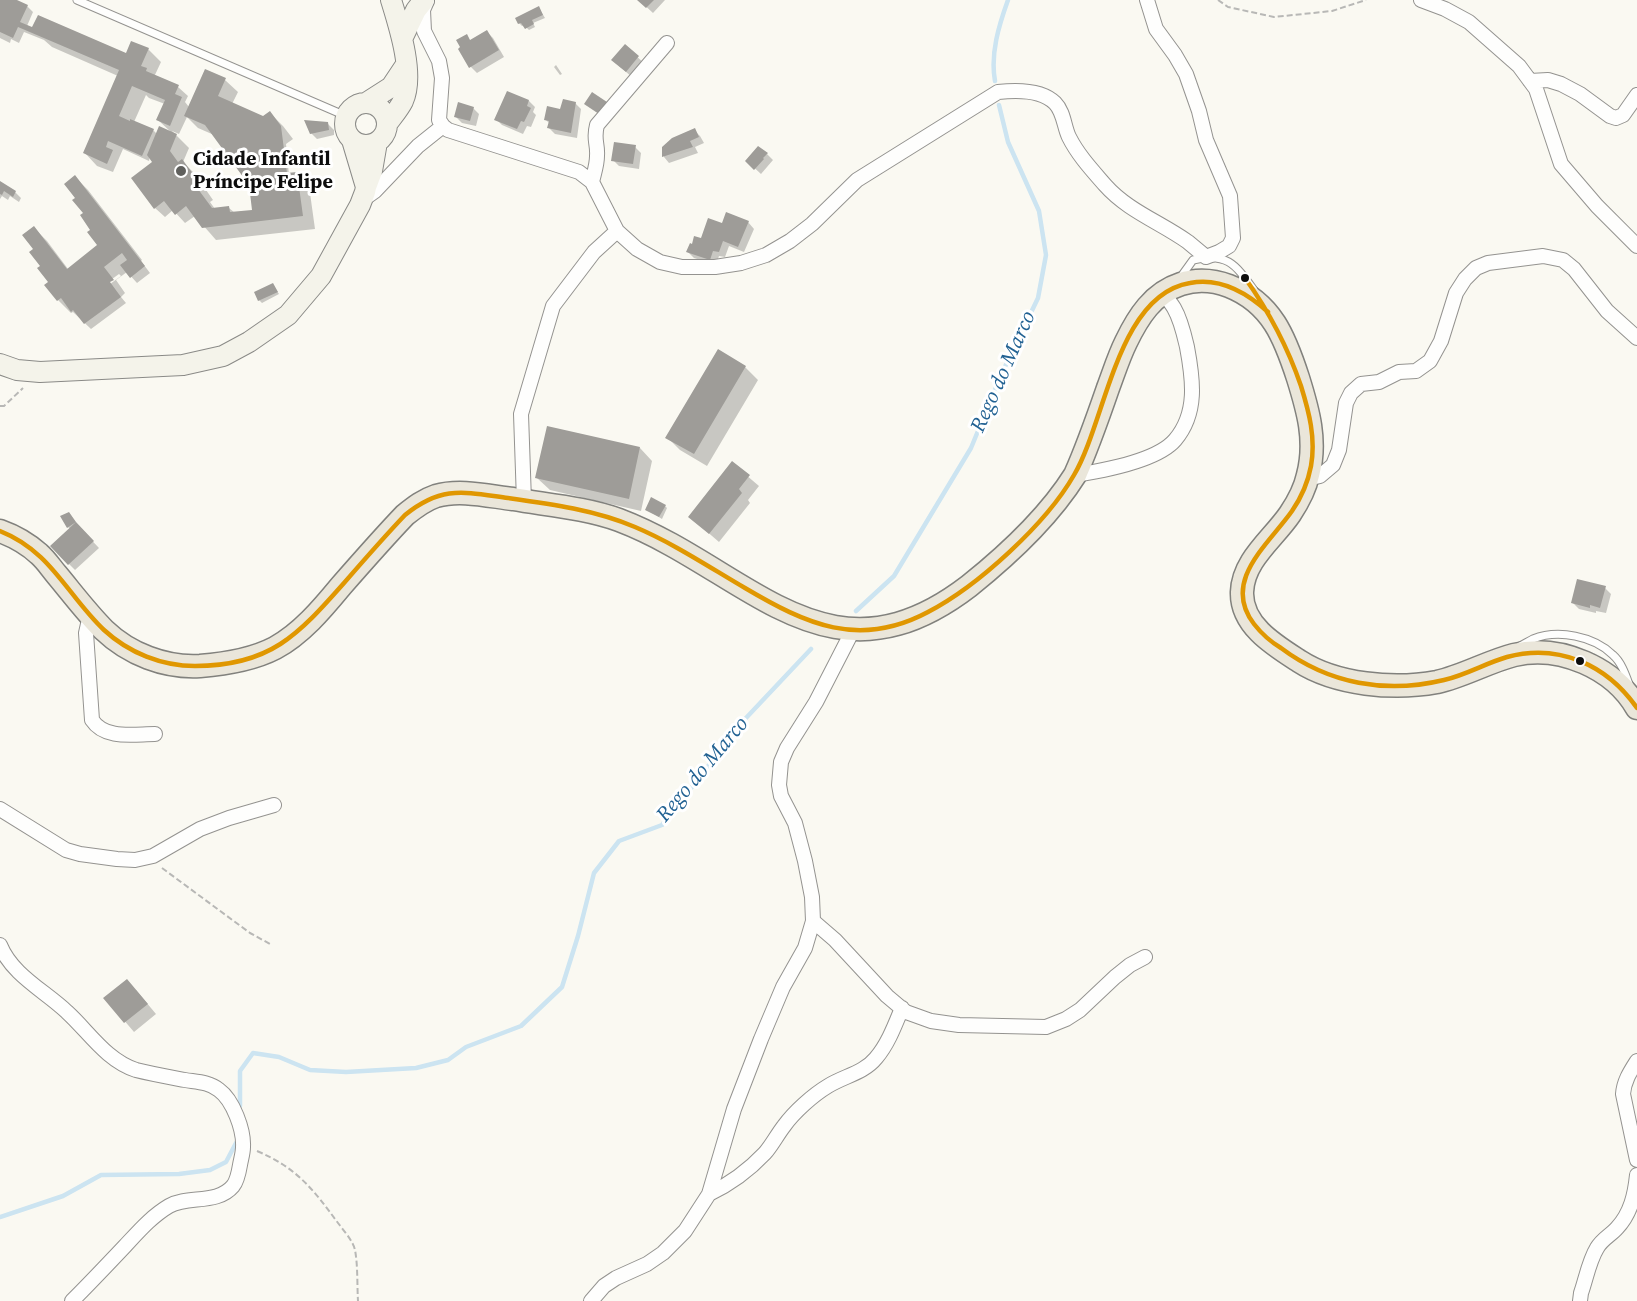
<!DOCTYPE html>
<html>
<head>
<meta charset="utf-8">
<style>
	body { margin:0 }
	canvas { display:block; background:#faf9f2 }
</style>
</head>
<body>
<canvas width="1637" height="1301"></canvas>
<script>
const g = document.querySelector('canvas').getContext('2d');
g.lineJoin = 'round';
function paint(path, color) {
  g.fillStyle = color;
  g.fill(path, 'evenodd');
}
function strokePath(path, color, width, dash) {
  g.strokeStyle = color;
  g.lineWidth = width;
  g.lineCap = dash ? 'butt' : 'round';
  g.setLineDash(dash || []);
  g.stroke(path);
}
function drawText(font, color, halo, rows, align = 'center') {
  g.font = font + ' "Source Serif 4",serif';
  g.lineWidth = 6;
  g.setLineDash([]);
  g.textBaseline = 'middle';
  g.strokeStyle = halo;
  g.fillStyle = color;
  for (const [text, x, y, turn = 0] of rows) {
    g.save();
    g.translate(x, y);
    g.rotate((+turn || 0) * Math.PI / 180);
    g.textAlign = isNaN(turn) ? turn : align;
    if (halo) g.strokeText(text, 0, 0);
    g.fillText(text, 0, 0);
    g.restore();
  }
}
paint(new Path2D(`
	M0,0H14L27,6L33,12L27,26L127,55L148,49L161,62L154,77L178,87L188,96L185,102L189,107L225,80L238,92L232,104L263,118L270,113L283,126L293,139L286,144L289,175L297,174L299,176L300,183L310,193L315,229L216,240L195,216L185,223L173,210L165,217L155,208L157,168L150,156L149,161L123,149L113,172L97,166L85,153L118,76L52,47L44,40L24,32L19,43L11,39L10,43L0,38ZM146,95L149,98L165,104L158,120L172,133L157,134L153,130L134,122ZM187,117L198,128L214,135L250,184L253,212L235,213L229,208L215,209L210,202L213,200L195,174L183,162L189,148L172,131L179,134Z
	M639,0H665L653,13Z
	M539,8L545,18L533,23L535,27L529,30L524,25L522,26L519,23Z
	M487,32L493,38L504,57L477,73L471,67L460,49Z
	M625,46L644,63L632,77L619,66Z
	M556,65L562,74L560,75L554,67Z
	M508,93L529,101L535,107L533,112L536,115L531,127L527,126L523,134L502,125L496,119Z
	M575,103L581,109L577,138L555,134L549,128L550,124L546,120Z
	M473,108L479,114L476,126L462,123L456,117Z
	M328,124L334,130V135L317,139L311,133Z
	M694,130L700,136L704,143L695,147L698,153L669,163L664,157L663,147Z
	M635,147L641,153L639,169L619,166L613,160Z
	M767,154L773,160L761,174L747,161Z
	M75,177L88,190L142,260L141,261L150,273L137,283L127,272L116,280L125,293L121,297L126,303L91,329L73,312L71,313L58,300L46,285L50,282L35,250L34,228L47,241L68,269L99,246L77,198ZM119,274L121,276L110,284L108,282Z
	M0,183L15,192L21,198L19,202L10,196L8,200L2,196L0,199Z
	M748,222L754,229L744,252L729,246L725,257L719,256L716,265L694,258L688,252L723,225Z
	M273,285L279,294L262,303L259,300Z
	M718,351L745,367L758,380L707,466L680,450L667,437Z
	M640,448L652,461L641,511L550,490L537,478Z
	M732,463L759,486L748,500L750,503L719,542L690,517Z
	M665,506L667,508L662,519L647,510Z
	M69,513L79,527L99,548L75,570L52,547L71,530L68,527Z
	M1605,588L1611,594L1606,613L1596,611V613L1579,609L1573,603Z
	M136,990L156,1014L134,1032L105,998Z`), '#0003');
strokePath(new Path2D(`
	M995,81C990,54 999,25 1008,0
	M856,611L894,576L971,448L1001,375L1038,298L1046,255L1039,211L1008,142L999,105
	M240,1106V1071L253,1053L279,1057L310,1070L346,1072L416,1068L448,1060L466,1047L521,1026L562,987L578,936L594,873L619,841L662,825L746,718L811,649
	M0,1217L63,1196L101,1175L179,1174L210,1170L226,1162L236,1143`), '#cce4f1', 4.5);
paint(new Path2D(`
	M0,0H17L28,5L20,22L32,27L38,15L126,53L131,41L149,48L141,66L147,68L146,71L179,85L175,94L182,97L170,126L156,120L165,100L132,86L119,116L130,121V119L154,129L142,156L108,141L106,147L113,150L107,164L83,153L119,70L18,27L13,38L0,32Z
	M637,0H654L646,8Z
	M539,6L543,15L532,20L534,24L525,29L521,23L518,24L515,18Z
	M487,30L499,50L469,68L458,49L460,47L456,40L467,34L470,40Z
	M625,44L639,56L626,72L611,60Z
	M205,69L226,78L218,96L263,116L270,111L281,126L287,173L297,172L303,216L202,228L186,206L175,215L164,201L154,209L131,178L152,162L147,155L159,126L177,134L170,151L178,162L182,159L202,186L198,189L212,208L229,206L230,212L252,210L249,185L205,125L184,116Z
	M507,91L529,100L527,106L531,108L524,122L521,121L517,129L494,120Z
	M592,92L607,102L599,114L584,104Z
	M563,99L576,102L571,133L547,128L549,121L544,120L547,106L560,109Z
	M458,102L474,107L470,121L454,117Z
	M304,120L328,122L329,130L310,134Z
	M695,128L699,137L690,141L693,147L662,157V147L672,138Z
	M614,142L636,145L633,164L611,161Z
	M758,146L768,153L763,158L764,159L754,170L745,161Z
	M75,175L145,266L130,278L120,265L127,260L122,253L104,267L114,280L110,282L121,297L84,324L73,310L71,312L61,298L57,301L44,285L48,282L37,268L40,266L29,252L33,249L22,235L34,226L67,269L97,245L87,232L90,230L80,215L83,213L72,200L75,198L64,184Z
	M0,181L16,191L13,197L4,191L2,195L0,194Z
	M726,212L749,221L738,247L723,241L719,252L713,251L710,260L686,252L690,243L692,244L694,236L701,238L708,218L722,223Z
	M273,283L278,292L258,301L254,292Z
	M718,349L746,366L694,454L665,438Z
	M547,426L640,447L629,499L535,478Z
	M732,461L750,475L739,489L742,493L709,534L688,517Z
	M651,497L666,505L659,517L645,510Z
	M69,512L76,522L94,541L68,565L50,546L76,522L67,528L60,516Z
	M1577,579L1606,586L1600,608L1590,605V608L1571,603Z
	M127,979L148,1004L124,1023L103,998Z`), '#9e9c98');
const lane = new Path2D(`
	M77,0L346,116
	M1180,278L1193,260C1227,252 1235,264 1254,290
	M1520,646C1524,644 1529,641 1533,639C1558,629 1594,636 1613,655C1621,662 1625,673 1629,684`);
const street = new Path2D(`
	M1421,0L1445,9L1469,22L1519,66L1536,89L1561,164L1597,206L1637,246
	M427,1L423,10L424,31L439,61L442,78L439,120L443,126L448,130L579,172L592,182L617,231L637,249L660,262L682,267H715L741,263L766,255L790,241L812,224L857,180L998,92C1016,90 1042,90 1055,103C1064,112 1064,127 1069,137C1078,155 1092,170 1105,185C1128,211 1160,222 1188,242C1194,247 1200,252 1206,257L1219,252L1229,246L1233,238L1230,196L1206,140L1199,111L1186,74L1175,55L1156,29L1147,0
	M1530,81L1548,80L1561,84L1580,94L1610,116L1616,118L1623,115L1637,95
	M592,182C594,173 597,165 597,156C598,143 593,140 597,125L667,43
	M361,201L375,191L418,146L443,126
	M1075,475C1101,471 1157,461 1175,440C1198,413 1193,379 1187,347C1184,334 1181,320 1174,308C1171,303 1167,298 1163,293
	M1307,479L1320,476L1333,465L1339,450L1346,403L1351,393L1361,384L1379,382L1399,372L1416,371L1430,361L1441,341L1456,293L1465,279L1476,268L1488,263L1543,256L1563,260L1574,269L1607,311L1637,338
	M524,501L521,414L553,306L594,252L617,231
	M90,615L86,633L92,720C105,740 134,734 155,734
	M0,809L66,850L80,854L117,859L135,860L153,856L200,829L229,818L274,805
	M813,921L835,940L887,996L906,1012L931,1021L959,1025L1046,1027L1066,1019L1080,1010L1115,977L1130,965L1145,957
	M0,945C12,975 45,991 67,1012C89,1032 106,1060 136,1070C152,1074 169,1077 185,1080C197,1082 209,1082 219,1090C233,1100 244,1130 243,1147C243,1153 241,1159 240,1165C239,1171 237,1181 233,1186C217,1205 188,1195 169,1206C152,1216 139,1231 125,1246C108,1264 90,1283 72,1301
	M1637,1061C1630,1072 1624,1081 1623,1094L1637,1160
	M709,1194C730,1184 749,1170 765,1153C772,1145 777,1135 784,1126C794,1112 813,1095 828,1086C844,1076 864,1073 876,1058C888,1044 895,1025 902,1008
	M591,1301L604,1286L616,1278L647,1264L663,1253L685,1231L709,1194L734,1109L761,1039L783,987L805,948L813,921L812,897L805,861L795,823L781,796L779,785L781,762L787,748L816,702L853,630
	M1580,1301L1581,1293C1586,1279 1589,1261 1597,1248C1602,1239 1611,1235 1617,1228C1631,1213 1635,1194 1637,1175`);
const secondary = new Path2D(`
	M402,39L416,10L424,0
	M366,103L391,87L405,66
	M345 124a21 21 0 1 1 42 0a21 21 0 1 1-42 0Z
	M387,124C392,117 399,109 403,101C415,75 399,26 391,0
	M352,140L366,187
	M0,364L17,370L40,372L183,365L223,356L249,342L288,315L321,276L360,205L365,192L366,187L372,171L377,142`);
const primary = new Path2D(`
	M0,531C14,536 28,544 39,554C46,560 51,568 57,575C72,593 87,613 104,630C129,654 165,668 200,666C225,664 252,660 275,648C301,634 322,609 341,586C362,562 383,538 405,515C415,507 424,500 436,496C460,489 488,496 513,499C548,505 586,508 619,520C748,569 827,695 969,586C1009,554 1048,518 1075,475C1088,446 1098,417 1108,388C1114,372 1119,356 1126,342C1138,317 1153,293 1181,284C1197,279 1213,280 1229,286C1272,303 1285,338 1298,378C1308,410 1317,441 1308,475C1305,489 1298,502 1290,514C1273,539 1243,560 1242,592C1241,625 1274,645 1299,661C1336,685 1394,690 1437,682C1464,676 1487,662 1514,655C1560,644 1614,668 1637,708`);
strokePath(lane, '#949390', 9);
strokePath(street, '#949390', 16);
strokePath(secondary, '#8a8a87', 22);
strokePath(primary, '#81817d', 25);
strokePath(new Path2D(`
	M1218,0L1228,7L1274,17L1332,11L1366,0
	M0,406H4L23,388
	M162,868L250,933L270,944
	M257,1151C297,1168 313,1189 338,1223C344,1231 353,1241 355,1250C358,1266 357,1285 358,1301`), '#b8b8b6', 2, [6, 3]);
strokePath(lane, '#fefefd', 7);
strokePath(street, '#fefefd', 14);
strokePath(secondary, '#f4f3ea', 20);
strokePath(primary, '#eae6da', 22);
strokePath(new Path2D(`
	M1245,278C1270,313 1287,345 1301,386C1309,412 1316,438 1311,466C1308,482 1301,498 1292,511C1268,545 1221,581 1254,624C1261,633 1271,642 1281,648C1329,684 1386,694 1444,680C1466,675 1486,663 1507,657C1559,643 1607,665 1637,708
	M0,531C51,551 67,595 104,630C129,653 162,666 195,666C270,666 298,635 344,583C364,560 384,537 405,515C442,485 464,492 508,498C551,504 595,510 635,527C673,543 709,567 745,588C806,624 859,649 928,612C978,586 1046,524 1074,475C1106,421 1117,295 1190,283C1220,277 1246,292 1268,312`), '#e09701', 4.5);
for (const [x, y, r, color] of [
	[181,171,6,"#60605d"],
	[1245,278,5,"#0d0d0d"],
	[1580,661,5,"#0d0d0d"]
]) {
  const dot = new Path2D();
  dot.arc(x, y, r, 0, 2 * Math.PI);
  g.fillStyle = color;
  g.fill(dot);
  strokePath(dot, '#fff', 2);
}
drawText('bold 20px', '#0d0d0d', '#fff', [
	["Cidade Infantil",193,160],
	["Príncipe Felipe",193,183]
], 'left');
drawText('italic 21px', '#226293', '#fff', [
	["Rego do Marco",1004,372,-66],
	["Rego do Marco",703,770,-50]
]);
</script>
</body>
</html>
